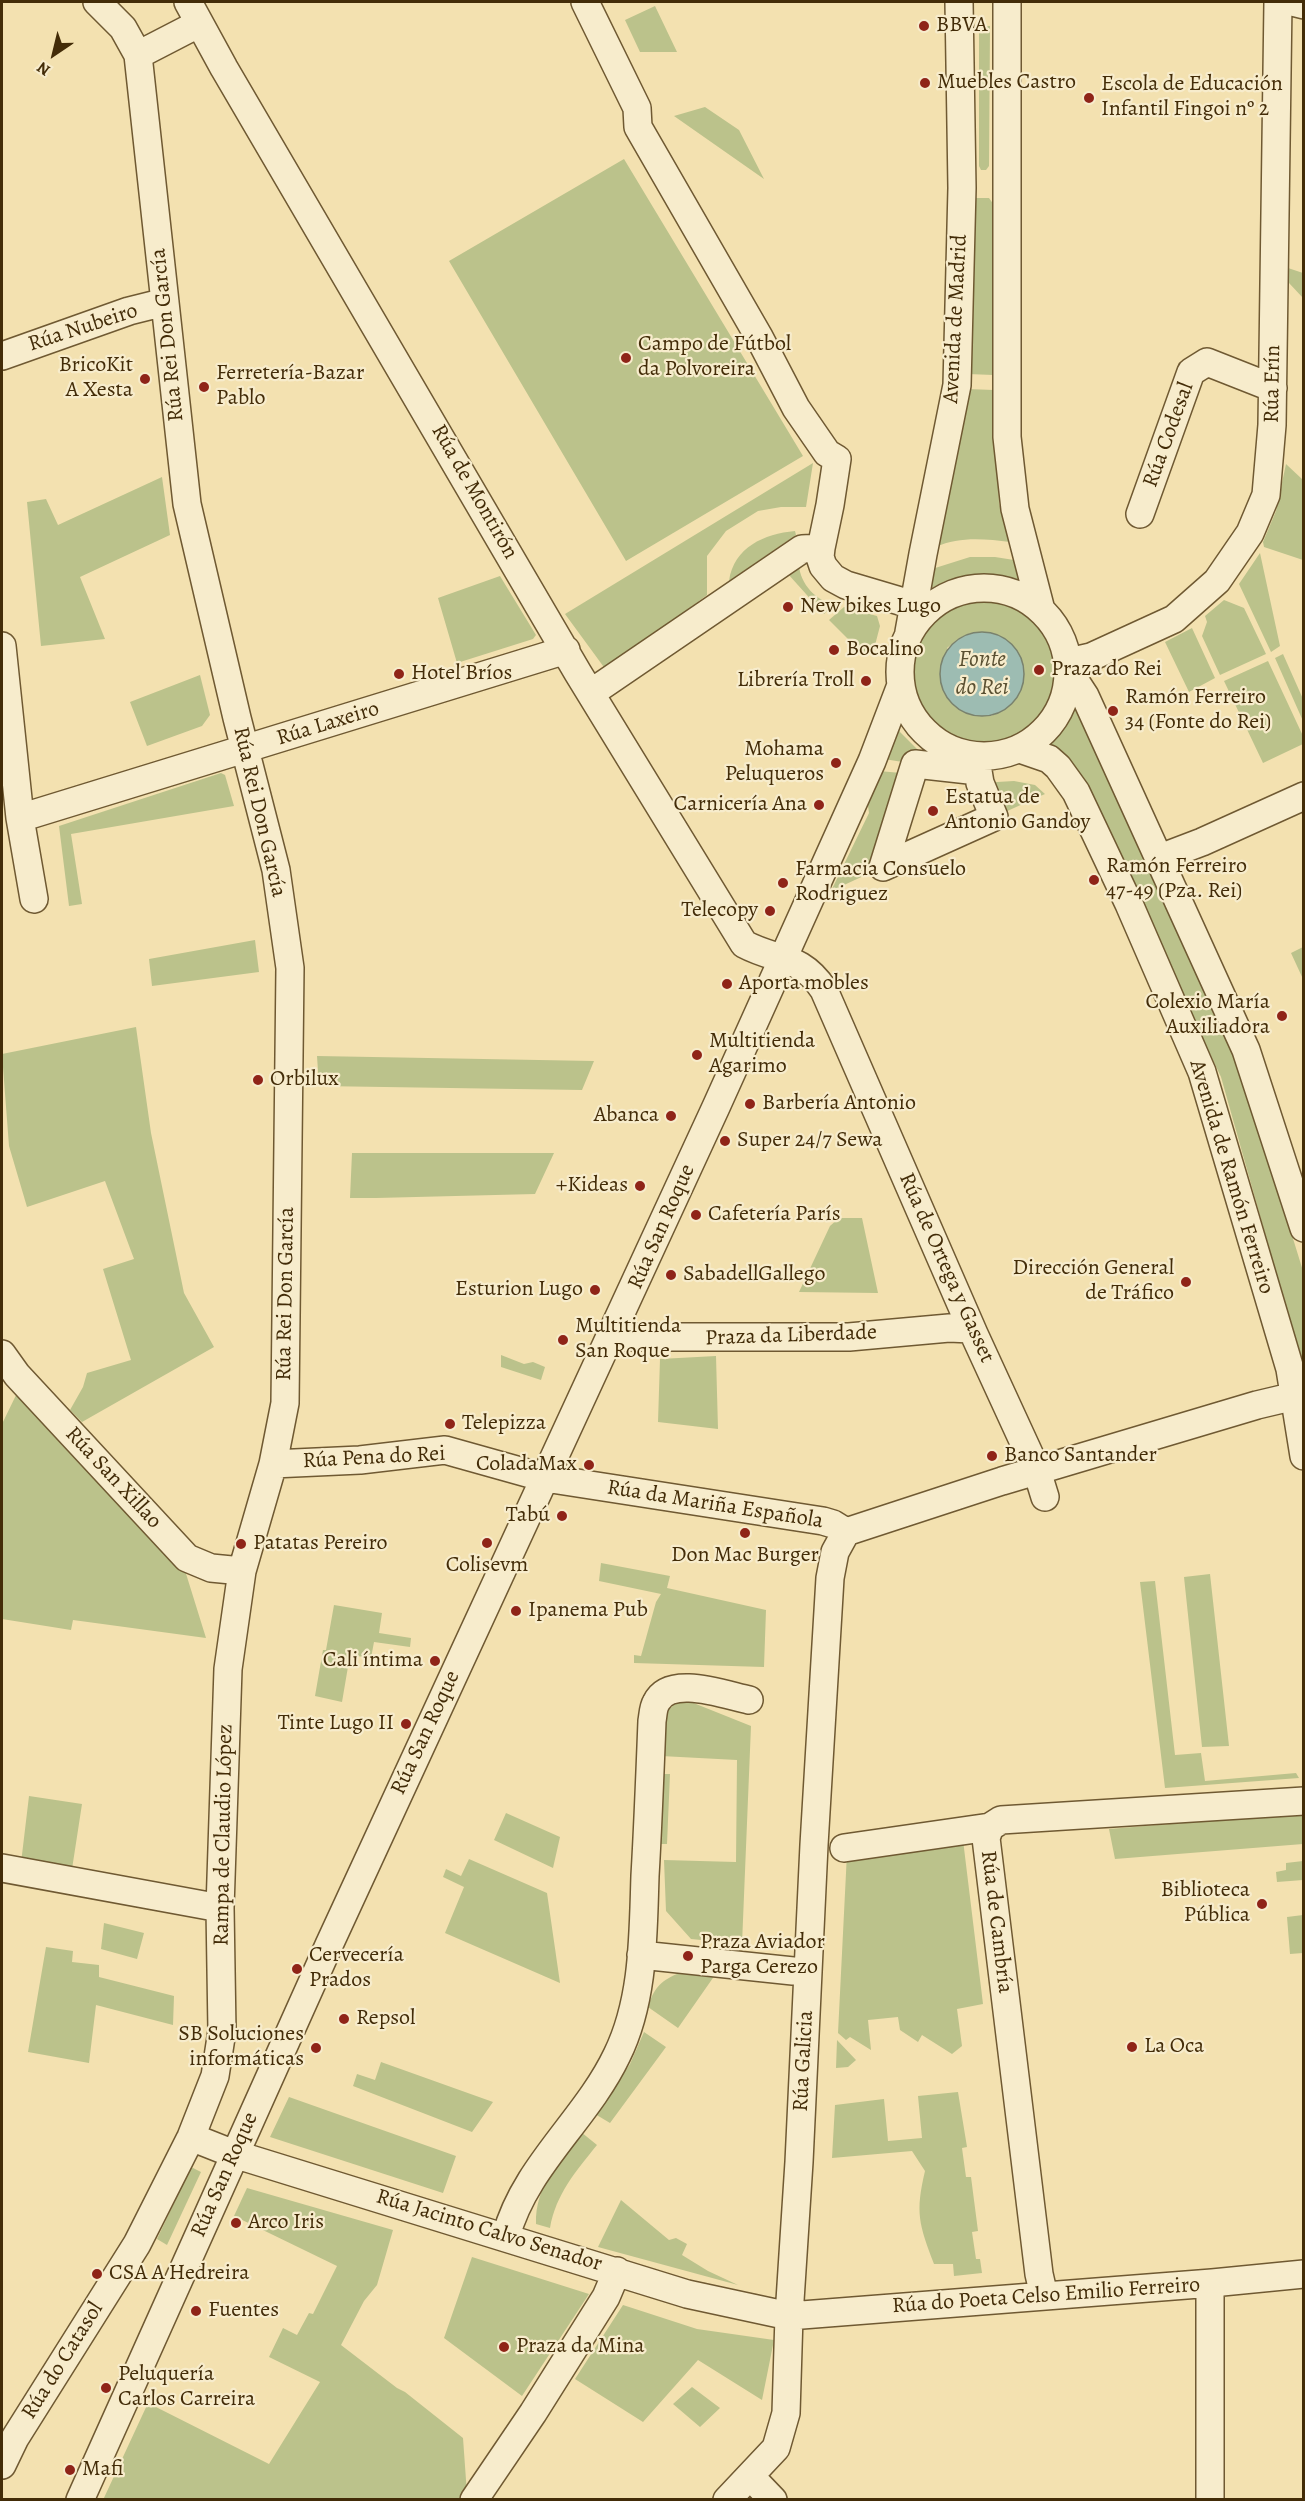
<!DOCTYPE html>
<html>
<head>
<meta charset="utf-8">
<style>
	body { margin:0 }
	#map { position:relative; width:1305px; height:2501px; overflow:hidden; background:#f3e1b0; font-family:Alegreya,serif }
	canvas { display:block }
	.frame { position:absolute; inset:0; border:3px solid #432c08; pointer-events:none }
	.north { position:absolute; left:24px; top:24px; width:60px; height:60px; -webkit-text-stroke:4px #f7eccc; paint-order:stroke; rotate:215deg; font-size:16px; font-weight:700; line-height:24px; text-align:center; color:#432c08 }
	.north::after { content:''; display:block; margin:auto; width:21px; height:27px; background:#432c08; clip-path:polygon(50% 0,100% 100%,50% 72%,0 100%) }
</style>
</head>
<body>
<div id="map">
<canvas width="1305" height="2501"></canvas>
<div class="frame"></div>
<div class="north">N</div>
</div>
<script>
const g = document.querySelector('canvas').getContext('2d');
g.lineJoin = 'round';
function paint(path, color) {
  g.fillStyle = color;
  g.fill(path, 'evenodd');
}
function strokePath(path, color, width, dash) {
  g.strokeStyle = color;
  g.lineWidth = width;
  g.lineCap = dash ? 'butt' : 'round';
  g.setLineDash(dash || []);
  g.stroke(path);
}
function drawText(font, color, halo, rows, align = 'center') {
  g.font = font + ' Alegreya,serif';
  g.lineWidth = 4.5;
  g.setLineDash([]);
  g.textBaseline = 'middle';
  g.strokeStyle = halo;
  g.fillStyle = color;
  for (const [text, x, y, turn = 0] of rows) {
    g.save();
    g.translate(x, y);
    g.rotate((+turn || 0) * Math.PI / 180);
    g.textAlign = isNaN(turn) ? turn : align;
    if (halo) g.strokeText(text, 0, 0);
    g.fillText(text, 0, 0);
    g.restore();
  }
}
paint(new Path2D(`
	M655,6L677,52H640L625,20Z
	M979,26H990L989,166L986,170H981L979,166Z
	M705,107L739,130L764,179L674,116Z
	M624,159L803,456L626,561L449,261Z
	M975,198H989L994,205L993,375L968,374Z
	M1288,268L1303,273V298L1289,283Z
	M967,389L994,390L999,503L1010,542C986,539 959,536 936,547Z
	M813,463L806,507H781L758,511L726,531L707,556V595L606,670L565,614Z
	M1286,464L1303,480V560L1264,547L1263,542L1276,511Z
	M162,477L170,535L80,577L105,639L41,646L27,502L46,499L58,525Z
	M795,531L796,535L729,581C734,547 764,534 795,531Z
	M1260,553L1280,646L1271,652L1239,584Z
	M970,557H995L1014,560L1021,582C985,571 963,576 928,589L932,569Z
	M799,565C800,584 817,602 835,604L824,614L788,574Z
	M500,576L536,635L533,639L457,663L438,598Z
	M1224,600L1244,608L1266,654L1220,675L1202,636L1207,622L1205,616Z
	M975,602C990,602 1005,602 1019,610C1044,624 1062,658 1054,688C1047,712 1032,732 1007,739C923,766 875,648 953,609C959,605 968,604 975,602ZM971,633L1021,690C1013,704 1006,710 991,716L947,648L959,638Z
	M844,607L877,616L880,626L874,649L863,654L829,620Z
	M1192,628L1215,678L1189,692L1165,642Z
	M1283,654L1303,699V721L1275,658Z
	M1268,661L1303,736V744L1263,763L1224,681Z
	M200,675L210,715L202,726L147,746L130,702Z
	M1076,703L1237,1057L1303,1271V1356L1297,1358L1277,1276L1221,1077L1084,789L1063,753L1050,745L1070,720Z
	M897,724L900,732L923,755L915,764L884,759Z
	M879,771L912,774L883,867L831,891L869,813L867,799Z
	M221,773L225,775L234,806L71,834L82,904L69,906L59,826Z
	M1014,781L1035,785L1045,794L994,817L980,783Z
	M255,940L259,972L152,986L149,959Z
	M1303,947V979L1291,953Z
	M136,1027L151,1133L184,1293L214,1347L82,1422L70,1410L83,1387L87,1373L131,1360L103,1269L134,1259L105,1181L27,1207L9,1146L2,1054Z
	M317,1056L594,1061L582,1090L319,1086Z
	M352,1153H554L535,1194L376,1198H350Z
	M839,1218H862L878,1293L799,1292L830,1226Z
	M501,1355L524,1364L533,1362L545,1367L541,1380L501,1367Z
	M716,1356L718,1429L658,1422L660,1359Z
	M19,1389L183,1564L206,1638L73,1620L71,1630L2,1619V1424Z
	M601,1563L670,1576L667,1588L766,1610L764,1667L634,1663V1655L641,1656L656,1602L661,1594L599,1581Z
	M1210,1574L1229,1746L1202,1747L1184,1577Z
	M1155,1581L1175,1755L1201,1753L1205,1781L1296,1773L1299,1778L1165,1788L1140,1582Z
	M334,1605L382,1613L379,1633L411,1638L410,1647L374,1642L371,1658L350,1655L342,1702L315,1696L323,1650H326Z
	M686,1700L751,1726L742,1944L691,1939L666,1911L664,1860L736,1862L737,1760L661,1756L665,1713L677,1702Z
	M661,1774H670L667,1844H658Z
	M29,1796L82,1804L72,1869L21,1863Z
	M506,1813L560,1837L553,1868L494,1840Z
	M1303,1813V1844L1115,1859L1109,1829Z
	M963,1840L983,2004L957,2009L962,2046L952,2054L922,2035L918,2042L900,2030L898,2017L868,2020L871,2050L850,2037L846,2040L838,2033L847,1853Z
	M469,1859L547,1893L560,1983L445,1933L464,1887L443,1877L446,1869L461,1876Z
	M1303,1861V1880L1277,1882L1276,1872L1286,1870V1863Z
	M1303,1915V1953L1290,1954L1287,1917Z
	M104,1923L144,1933L137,1959L101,1949Z
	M46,1947L73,1951L72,1962L99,1965V1977L174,1996L173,2025L96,2005L89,2063L28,2052Z
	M677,1974L715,1975L678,2028L648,2007C653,1990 660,1981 677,1974Z
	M644,2032L666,2047L610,2123L595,2114L630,2064Z
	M837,2040L856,2060L848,2067L836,2068Z
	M381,2062L493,2102L472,2132L353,2086L357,2074L375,2080Z
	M958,2092L967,2147L962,2148L966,2177H971L978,2231L972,2232L976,2259H980L982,2273L954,2276L953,2264H934C919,2224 915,2213 925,2171L912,2151L832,2158L835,2105L884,2099L888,2141L922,2138L918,2096Z
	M289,2097L456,2156L443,2193L270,2137Z
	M581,2132L597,2145C576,2171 556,2194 550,2228L536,2224C535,2186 559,2161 581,2132Z
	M191,2167L201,2172L167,2245L157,2239Z
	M247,2188L393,2230L377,2285L364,2301L341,2345L397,2388L405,2392L463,2438L467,2494L460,2500H103L148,2403L269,2464L320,2382L269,2357L283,2328L297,2335L309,2313L313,2314L337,2266L234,2216Z
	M621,2200L669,2240L676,2238L687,2244L682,2255L708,2271L738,2285L598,2247Z
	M472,2257L589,2294L522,2396L444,2338Z
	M623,2305L697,2329L774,2340L762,2400L698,2360L643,2422L575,2379Z
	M692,2387L720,2408L700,2427L673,2404Z`), '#bbc28b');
const water = new Path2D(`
	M940 674a42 42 0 1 1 84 0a42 42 0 1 1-84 0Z`);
paint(water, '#9dbcb2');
strokePath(water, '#79826e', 1.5);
const minor = new Path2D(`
	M188,2L224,68L578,673L744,944C778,962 800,954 824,990L974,1334L1037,1471L1045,1497
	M585,2L637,108L638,127L759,337L796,408L827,453L837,459L830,505L821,548L820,557L823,566L833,578L846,585L927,609
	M1007,2V437L1015,509L1041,610
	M1292,2L1304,5
	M138,55L198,24
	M2,356L129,311L165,302
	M1140,514L1191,372L1207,362L1273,388
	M900 672a84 84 0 1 1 168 0a84 84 0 1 1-168 0Z
	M909,632L923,554L957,385L962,188L959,2
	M2,646L20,818L34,899
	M1069,662L1091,657L1174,619L1217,581L1250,533L1266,495L1272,425L1278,2
	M1070,673L1085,696L1246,1050L1304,1228
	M591,693L802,549L821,548
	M1020,749L1049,759L1058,767L1076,792L1129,904L1202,1072L1290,1369L1304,1456
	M915,764L978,771L980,783L994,817L883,867Z
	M20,818L566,650
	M1160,858L1202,842L1304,796
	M611,1339L623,1337H849L949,1328L971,1329
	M2,1354L17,1375L187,1558L211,1568L242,1571
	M273,1464L360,1460L445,1450L545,1478L823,1521L833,1524L846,1532
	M846,1532L1002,1481L1257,1405L1295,1396H1304
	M844,1848L990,1827
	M2,1868L220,1908
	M641,1955L793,1971
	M191,2137L234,2154L687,2294L789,2316L1212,2283L1304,2274
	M506,2236C525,2166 586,2120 617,2055C644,2000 643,1936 645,1876C648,1825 650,1773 652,1721C653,1716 653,1708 656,1703C669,1674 725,1695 749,1700
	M1044,2296L1039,2274L986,1838L990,1827L1001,1820L1304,1801
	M2,2465L15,2438L137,2244L191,2137L215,2076L222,2031L220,1908L228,1669L242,1571L273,1464L285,1403L290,968L276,870L237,718L187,504L138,55L123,28L97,2
	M750,2476L773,2500
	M80,2500L329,1945L716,1107L872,761L901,685
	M474,2500L533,2413L606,2297L617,2271
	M727,2500L776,2448L786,2413L789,2316L799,2162L814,1845L830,1578L835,1552L846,1532
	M1210,2500V2292L1212,2283`);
strokePath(minor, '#6f5932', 30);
strokePath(minor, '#f7eccc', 27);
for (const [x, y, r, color] of [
	[924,26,6,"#8f2418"],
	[925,83,6,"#8f2418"],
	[1089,98,6,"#8f2418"],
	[626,358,6,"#8f2418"],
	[145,379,6,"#8f2418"],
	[204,387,6,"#8f2418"],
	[788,607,6,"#8f2418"],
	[834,650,6,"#8f2418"],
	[1039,670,6,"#8f2418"],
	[399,674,6,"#8f2418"],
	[866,681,6,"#8f2418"],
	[1113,711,6,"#8f2418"],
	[836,763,6,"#8f2418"],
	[819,805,6,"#8f2418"],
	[933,811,6,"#8f2418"],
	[1094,880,6,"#8f2418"],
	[783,883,6,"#8f2418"],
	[770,911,6,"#8f2418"],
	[727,984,6,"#8f2418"],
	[1282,1016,6,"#8f2418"],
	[697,1055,6,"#8f2418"],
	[258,1080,6,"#8f2418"],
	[750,1104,6,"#8f2418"],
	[671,1116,6,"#8f2418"],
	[725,1141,6,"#8f2418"],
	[640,1186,6,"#8f2418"],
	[696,1215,6,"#8f2418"],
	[671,1275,6,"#8f2418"],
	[1186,1282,6,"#8f2418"],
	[595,1290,6,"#8f2418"],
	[563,1340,6,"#8f2418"],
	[450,1424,6,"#8f2418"],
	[992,1456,6,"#8f2418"],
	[589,1465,6,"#8f2418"],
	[562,1516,6,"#8f2418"],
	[745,1533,6,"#8f2418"],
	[487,1543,6,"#8f2418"],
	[241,1544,6,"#8f2418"],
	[516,1611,6,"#8f2418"],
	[435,1661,6,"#8f2418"],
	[406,1724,6,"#8f2418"],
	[1262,1904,6,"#8f2418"],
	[688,1956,6,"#8f2418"],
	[297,1969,6,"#8f2418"],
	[344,2019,6,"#8f2418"],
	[1132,2047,6,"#8f2418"],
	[316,2048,6,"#8f2418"],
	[236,2223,6,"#8f2418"],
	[97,2274,6,"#8f2418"],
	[196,2311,6,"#8f2418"],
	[504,2347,6,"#8f2418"],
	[106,2388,6,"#8f2418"],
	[70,2470,6,"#8f2418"]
]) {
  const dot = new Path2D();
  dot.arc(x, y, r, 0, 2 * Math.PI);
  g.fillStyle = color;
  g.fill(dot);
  strokePath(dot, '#f7eccc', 2);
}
drawText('22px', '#432c08', '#f7eccc', [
	["BBVA",936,26],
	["Muebles Castro",937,83],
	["Escola de Educación",1101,85],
	["Infantil Fingoi nº 2",1101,110],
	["Campo de Fútbol",638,345],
	["da Polvoreira",638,370],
	["BricoKit",133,366,"right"],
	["A Xesta",133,391,"right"],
	["Ferretería-Bazar",216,374],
	["Pablo",216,399],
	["New bikes Lugo",800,607],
	["Bocalino",846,650],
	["Praza do Rei",1051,670],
	["Hotel Bríos",411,674],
	["Librería Troll",854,681,"right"],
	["Ramón Ferreiro",1125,698],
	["34 (Fonte do Rei)",1125,723],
	["Mohama",824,750,"right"],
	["Peluqueros",824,775,"right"],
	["Estatua de",945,798],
	["Antonio Gandoy",945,823],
	["Carnicería Ana",807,805,"right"],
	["Ramón Ferreiro",1106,867],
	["47-49 (Pza. Rei)",1106,892],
	["Farmacia Consuelo",795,870],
	["Rodriguez",795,895],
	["Telecopy",758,911,"right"],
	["Aporta mobles",739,984],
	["Colexio María",1270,1003,"right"],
	["Auxiliadora",1270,1028,"right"],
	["Multitienda",709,1042],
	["Agarimo",709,1067],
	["Orbilux",270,1080],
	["Barbería Antonio",762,1104],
	["Abanca",659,1116,"right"],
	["Super 24/7 Sewa",737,1141],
	["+Kideas",628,1186,"right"],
	["Cafetería París",708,1215],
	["Dirección General",1174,1269,"right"],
	["de Tráfico",1174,1294,"right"],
	["SabadellGallego",683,1275],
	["Esturion Lugo",583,1290,"right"],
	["Multitienda",575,1327],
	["San Roque",575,1352],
	["Telepizza",462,1424],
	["Banco Santander",1004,1456],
	["ColadaMax",577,1465,"right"],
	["Tabú",550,1516,"right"],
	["Patatas Pereiro",253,1544],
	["Don Mac Burger",745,1556,"center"],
	["Colisevm",487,1566,"center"],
	["Ipanema Pub",528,1611],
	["Cali íntima",423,1661,"right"],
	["Tinte Lugo II",394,1724,"right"],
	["Biblioteca",1250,1891,"right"],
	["Pública",1250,1916,"right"],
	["Praza Aviador",700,1943],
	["Parga Cerezo",700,1968],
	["Cervecería",309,1956],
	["Prados",309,1981],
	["Repsol",356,2019],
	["SB Soluciones",304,2035,"right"],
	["informáticas",304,2060,"right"],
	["La Oca",1144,2047],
	["Arco Iris",248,2223],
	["CSA A Hedreira",109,2274],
	["Fuentes",208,2311],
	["Praza da Mina",516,2347],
	["Peluquería",118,2375],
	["Carlos Carreira",118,2400],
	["Mafi",82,2470]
], 'left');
drawText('22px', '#432c08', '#f7eccc', [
	["Avenida de Madrid",956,319,-87],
	["Rúa Nubeiro",83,328,-18],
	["Rúa Rei Don García",168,335,-96],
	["Rúa Erín",1273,384,-89],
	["Rúa Codesal",1169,435,-70],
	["Rúa de Montirón",474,492,60],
	["Rúa Laxeiro",328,724,-17],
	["Rúa Rei Don García",259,812,77],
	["Avenida de Ramón Ferreiro",1231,1177,73],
	["Rúa San Roque",662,1227,-66],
	["Rúa de Ortega y Gasset",946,1268,66],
	["Rúa Rei Don García",286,1294,-89],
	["Praza da Liberdade",791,1336,-2],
	["Rúa Pena do Rei",374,1458,-3],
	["Rúa San Xillao",113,1478,47],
	["Rúa da Mariña Española",715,1505,9],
	["Rúa San Roque",426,1733,-65],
	["Rampa de Claudio López",224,1835,-89],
	["Rúa de Cambría",996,1922,83],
	["Rúa Galicia",804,2061,-87],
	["Rúa San Roque",225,2175,-66],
	["Rúa Jacinto Calvo Senador",489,2231,17],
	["Rúa do Poeta Celso Emilio Ferreiro",1046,2296,-4],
	["Rúa do Catasol",63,2361,-58]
]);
drawText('italic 24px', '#5a5032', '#f7eccc', [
	["Fonte",982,660],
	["do Rei",982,688]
]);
</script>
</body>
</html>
